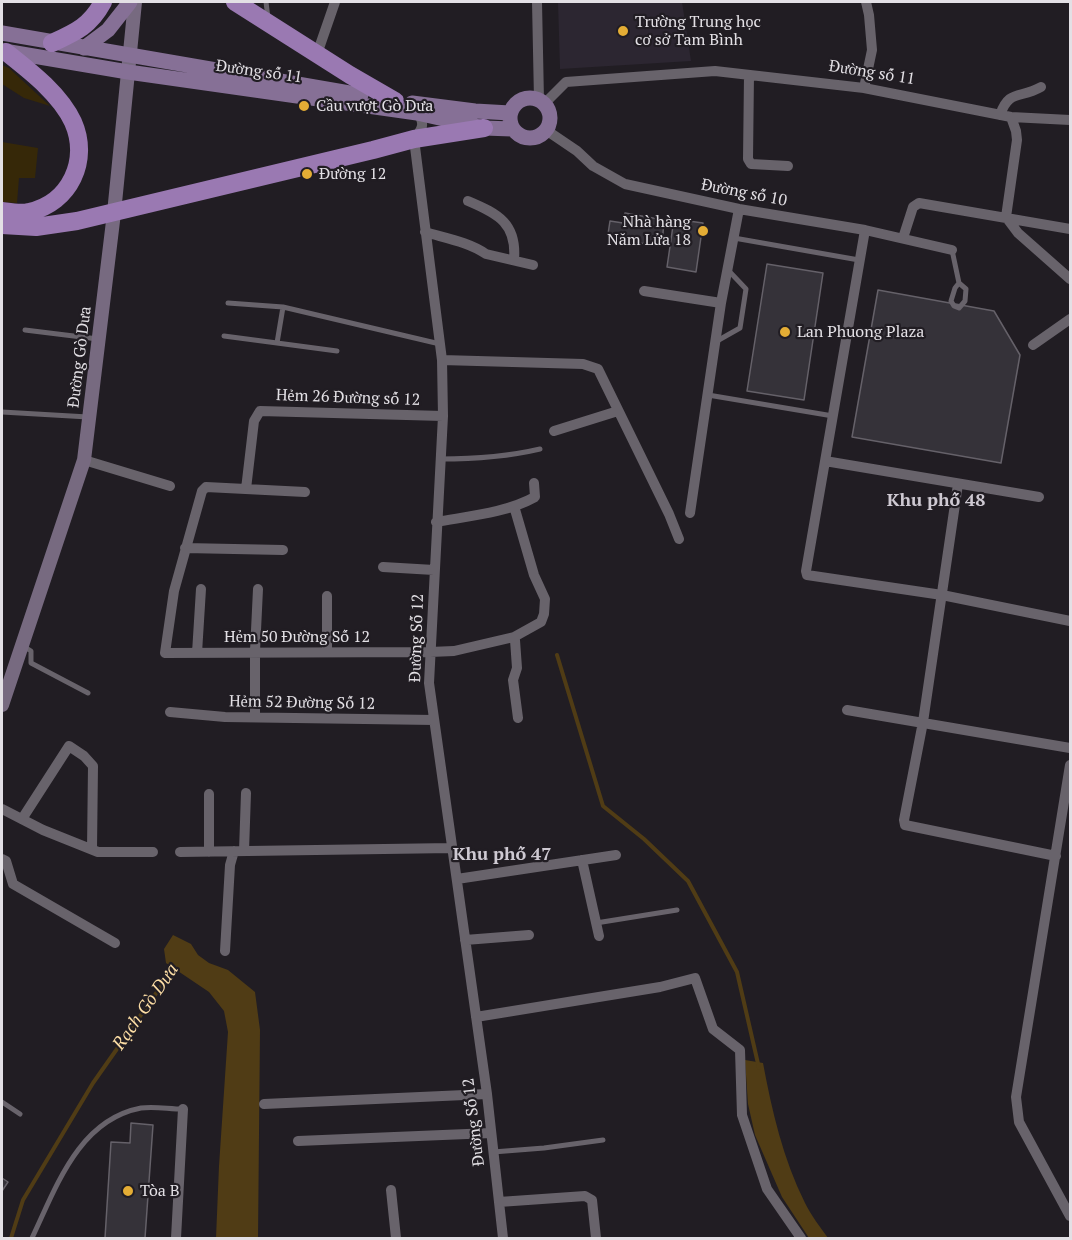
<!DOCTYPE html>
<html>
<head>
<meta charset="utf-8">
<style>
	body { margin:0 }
	#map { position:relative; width:1072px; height:1240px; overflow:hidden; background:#211d23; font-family:"PT Serif",serif }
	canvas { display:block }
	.frame { position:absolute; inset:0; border:3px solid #e3e0e5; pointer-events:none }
</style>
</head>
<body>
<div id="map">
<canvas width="1072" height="1240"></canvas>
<div class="frame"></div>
</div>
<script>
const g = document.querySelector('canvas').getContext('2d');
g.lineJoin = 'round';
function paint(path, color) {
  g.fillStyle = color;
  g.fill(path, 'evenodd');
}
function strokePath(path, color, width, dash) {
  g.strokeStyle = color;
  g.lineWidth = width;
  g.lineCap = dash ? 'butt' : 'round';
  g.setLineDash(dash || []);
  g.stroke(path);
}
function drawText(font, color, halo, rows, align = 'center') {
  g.font = font + ' "PT Serif",serif';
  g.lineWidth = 4.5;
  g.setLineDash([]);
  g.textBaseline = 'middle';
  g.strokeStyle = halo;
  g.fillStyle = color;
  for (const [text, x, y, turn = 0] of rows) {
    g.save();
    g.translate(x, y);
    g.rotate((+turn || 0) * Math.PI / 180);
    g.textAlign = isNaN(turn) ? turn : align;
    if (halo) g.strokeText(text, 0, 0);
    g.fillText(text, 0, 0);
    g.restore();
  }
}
paint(new Path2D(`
	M558,2H682L691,61L560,69Z`), '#2c2631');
paint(new Path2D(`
	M2,65L9,68L50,106L24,98L2,84Z
	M2,142L38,148L35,178H19L17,203L2,202Z`), '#362808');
paint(new Path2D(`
	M173,935L191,944L198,955L209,963L228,970L255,992L260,1030L258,1238H216L219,1166L228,1032L224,1011L209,992L166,963L164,949Z
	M745,1060L763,1063C772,1111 783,1159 805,1203C811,1215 820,1227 828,1238H809L782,1197L755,1135L748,1104Z`), '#503c15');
strokePath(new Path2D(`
	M557,655L603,806L644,839L688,881L737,972L759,1068
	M11,1238L23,1200L93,1083L176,965`), '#503c15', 4);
const building = new Path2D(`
	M625,213L664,220L662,246L639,243L638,240L608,234L610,221L623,223Z
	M674,219L703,223L696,272L667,267Z
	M767,264L823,273L804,400L747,391Z
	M878,290L994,311L1020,355L1001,463L852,437Z
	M131,1123L153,1125L145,1238H105L111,1142L130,1143Z
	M2,1178L8,1182L2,1191Z`);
paint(building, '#353239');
strokePath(building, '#656169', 1.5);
strokePath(new Path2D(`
	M266,2L268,18
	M734,238L859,260
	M952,250L959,283L966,289L965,301L959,308L954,306L951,301L955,288L959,283
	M228,303L283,307
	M25,330L98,339
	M224,336L277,343
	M717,341L740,328L746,289L728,270
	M337,351L277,343L283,307L440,344
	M708,395L833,416
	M2,412L88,417
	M440,459C475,459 506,457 540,449
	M23,646L31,651V663L88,693
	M596,923L677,910
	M2,1102L20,1114
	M493,1152L544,1148L603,1140
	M32,1238C56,1188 78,1120 141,1108C154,1106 169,1109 183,1109`), '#68636b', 5);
strokePath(new Path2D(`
	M537,2L539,100
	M317,54L335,2
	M749,75L748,159L751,164L788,166
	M864,88L872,50L869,15L866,2
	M544,104L566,82L715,71L864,88L1011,117L1070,120
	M417,113C426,123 422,130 414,139L442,360L443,416L429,683L487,1094L503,1238
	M1000,115C1009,89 1020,99 1041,87
	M1011,117L1016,131L1017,140L1006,217L1018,233L1070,279
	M546,130L577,151L593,166L625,184L739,209L865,230L952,250
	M468,201C499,214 517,224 514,260
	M865,230L806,571L807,575L942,595L1070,621
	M425,232C445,238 469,242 486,254L533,265
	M903,238L913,207L919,203L1070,229
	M644,291L721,303
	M1033,345L1070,319
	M442,360L583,364L598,369L669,514L679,539
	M554,431L618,411
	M84,460L170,486
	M825,461L1039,497
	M958,484L923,722L904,820L905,825L1056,856
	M246,489L254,421L260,411L443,416
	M305,492L206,487L202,491L174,591L165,653L430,652L454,651L514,637L541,622L544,614L545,599L534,575L514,506
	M690,513L721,303L739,209
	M436,522C469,516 506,513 535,497L534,483
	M185,548L283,550
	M383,567L434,570
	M514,637L515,640L517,668L513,680L518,718
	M327,652V596
	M197,653L201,589
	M847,710L1070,748
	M170,712L225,717L434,720
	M255,717V651L258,589
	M1070,765L1016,1097L1019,1122L1070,1216
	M209,794V852
	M2,809L43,830L98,852H153
	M22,819L69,746L84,756L93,766L92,849
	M244,851L246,793
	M180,852L452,848
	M2,859L6,861L13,884L115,943
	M582,860L599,936
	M457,879L616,855
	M465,940L529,935
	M225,951L230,865L234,851
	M476,1017L660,987L695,978L713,1029L740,1050L742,1115L767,1189L801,1238
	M264,1104L487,1094
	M298,1141L491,1133
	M391,1190L396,1238
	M499,1202L585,1196L592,1200L596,1238
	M176,1238L183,1109`), '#68636b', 10);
strokePath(new Path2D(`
	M2,705L84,460L114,213L135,2`), '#776a80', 14);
strokePath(new Path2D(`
	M2,33L361,95
	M84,48L108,30L130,2
	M4,51L128,72L417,113L484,128L512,129
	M510 118a20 20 0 1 1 40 0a20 20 0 1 1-40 0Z
	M412,103L475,111L510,113`), '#867096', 15);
strokePath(new Path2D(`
	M235,2L350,75L395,101
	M52,43C76,32 90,26 103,2
	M2,211C10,212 21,214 29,212C70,203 90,160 73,122C60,94 30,71 6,52
	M2,225L36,227L77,221L373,150L414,139L484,128`), '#9a79b2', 18);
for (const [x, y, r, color] of [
	[623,31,6,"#e4ad35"],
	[304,106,6,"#e4ad35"],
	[307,174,6,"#e4ad35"],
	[703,231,6,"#e4ad35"],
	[785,332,6,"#e4ad35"],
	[128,1191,6,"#e4ad35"]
]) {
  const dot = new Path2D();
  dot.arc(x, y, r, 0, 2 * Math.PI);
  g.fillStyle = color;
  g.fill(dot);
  strokePath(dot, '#211d23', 2);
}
drawText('16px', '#e3e0e5', '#211d23', [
	["Trường Trung học",635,22],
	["cơ sở Tam Bình",635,40],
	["Cầu vượt Gò Dưa",316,106],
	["Đường 12",319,174],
	["Nhà hàng",691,222,"right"],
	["Năm Lửa 18",691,240,"right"],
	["Lan Phuong Plaza",797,332],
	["Tòa B",140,1191]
], 'left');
drawText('16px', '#e3e0e5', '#211d23', [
	["Đường số 11",259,72,8],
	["Đường số 11",872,73,9],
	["Đường số 10",744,193,11],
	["Đường Gò Dưa",80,357,-83],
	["Hẻm 26 Đường số 12",348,398,2],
	["Hẻm 50 Đường Số 12",297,637],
	["Đường Số 12",417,638,-88],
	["Hẻm 52 Đường Số 12",302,703,1],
	["Đường Số 12",474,1122,-97]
]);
drawText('bold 18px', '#cec9d2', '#211d23', [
	["Khu phố 48",936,501],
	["Khu phố 47",502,855]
]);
drawText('italic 18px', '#fbdca4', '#211d23', [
	["Rạch Gò Dưa",146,1007,-55]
]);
</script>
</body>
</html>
